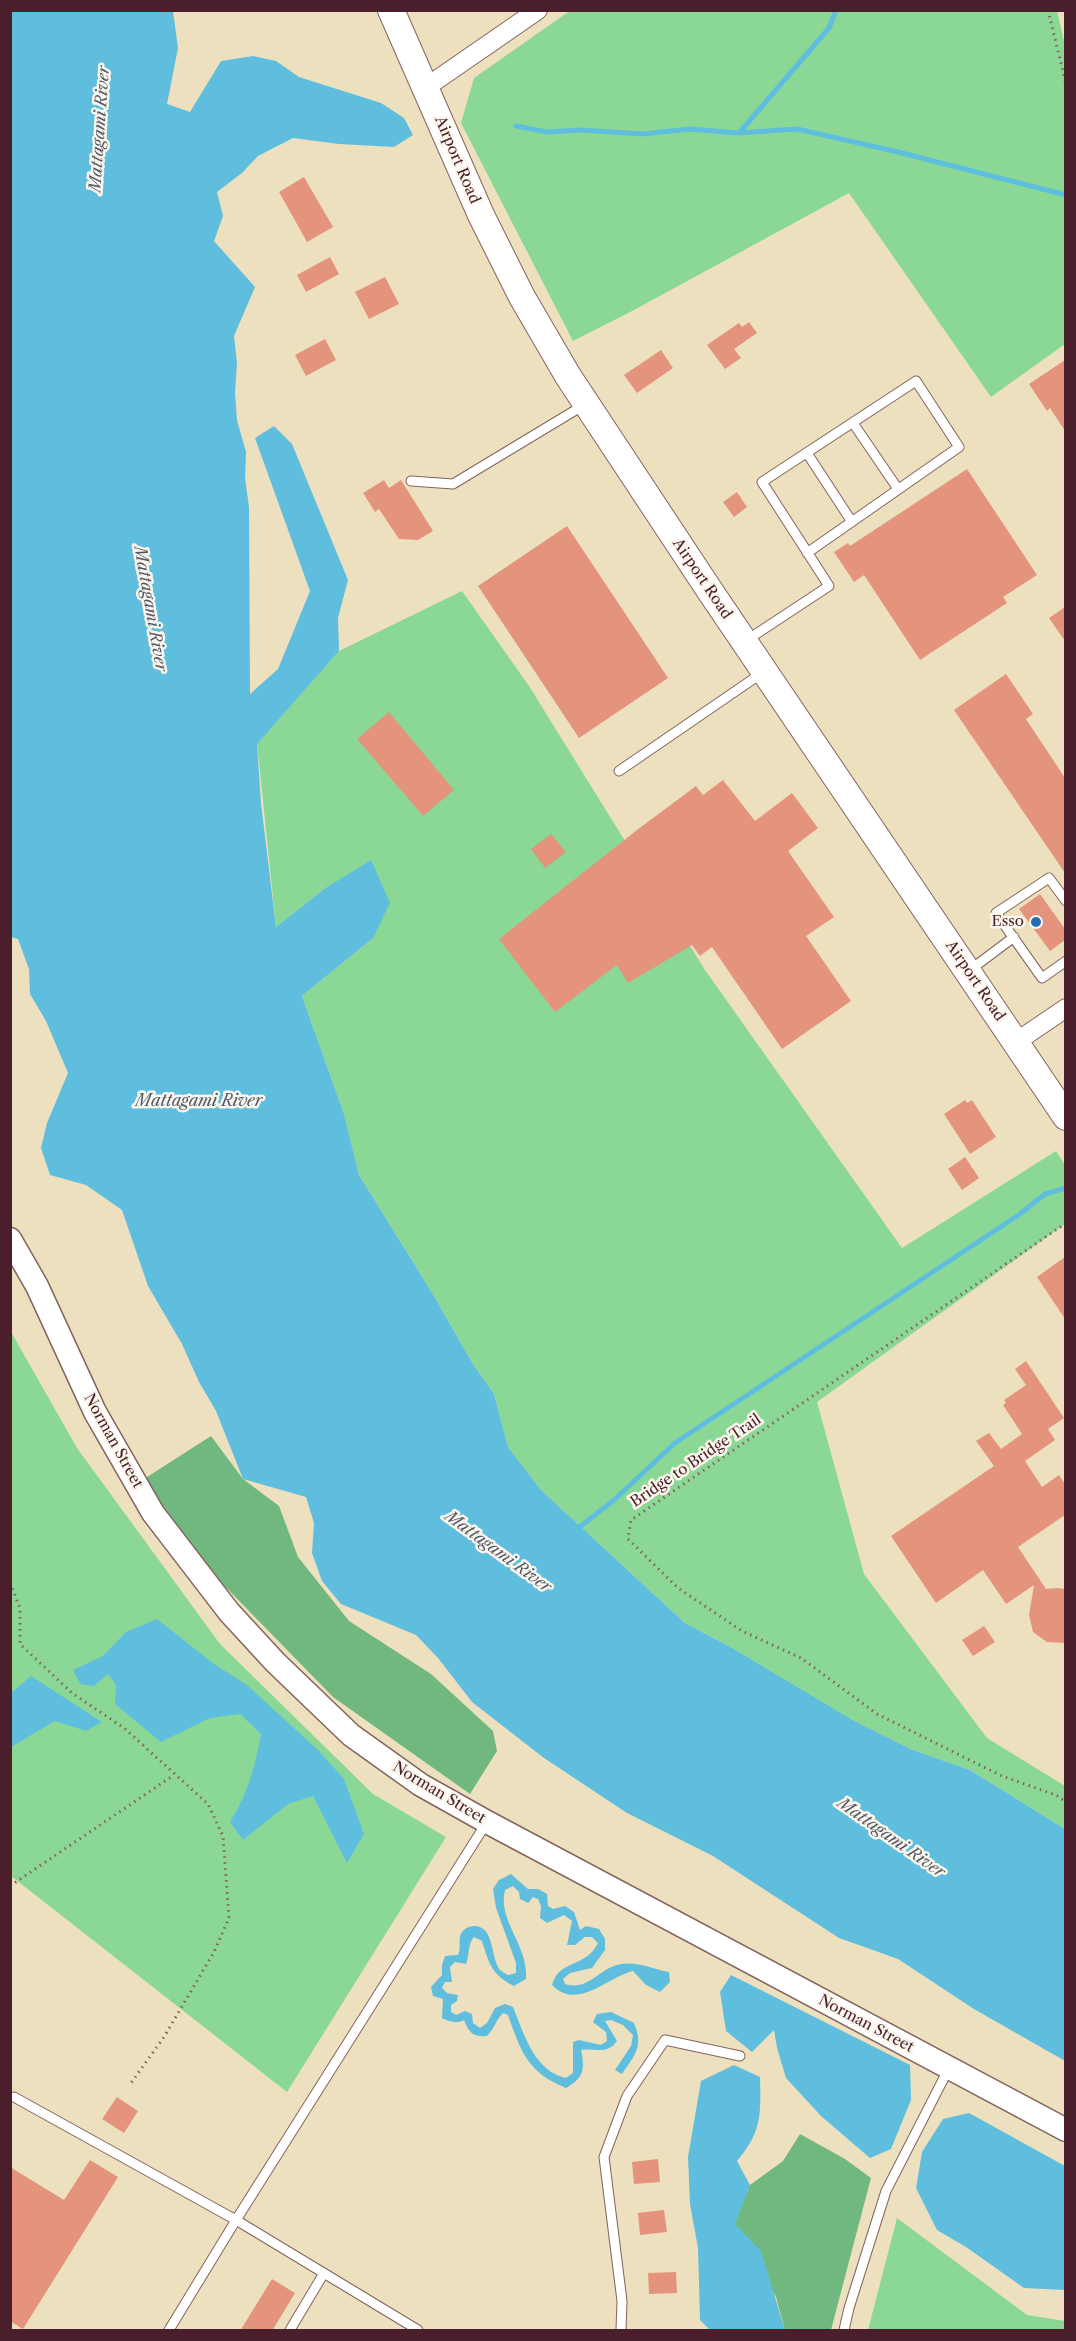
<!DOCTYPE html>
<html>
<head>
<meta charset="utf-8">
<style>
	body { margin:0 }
	#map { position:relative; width:1076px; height:2341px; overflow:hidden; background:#ede0be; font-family:"Libre Caslon Text",serif }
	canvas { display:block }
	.frame { position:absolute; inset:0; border:12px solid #4a1f2b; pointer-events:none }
</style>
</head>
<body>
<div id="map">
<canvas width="1076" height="2341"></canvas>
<div class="frame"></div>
</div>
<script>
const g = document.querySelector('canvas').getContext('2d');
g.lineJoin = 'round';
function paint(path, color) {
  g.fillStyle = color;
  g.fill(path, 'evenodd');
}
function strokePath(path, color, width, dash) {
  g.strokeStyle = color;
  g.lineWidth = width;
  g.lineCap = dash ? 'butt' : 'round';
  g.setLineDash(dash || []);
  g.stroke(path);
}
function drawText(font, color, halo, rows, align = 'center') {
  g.font = font + ' "Libre Caslon Text",serif';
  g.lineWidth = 5;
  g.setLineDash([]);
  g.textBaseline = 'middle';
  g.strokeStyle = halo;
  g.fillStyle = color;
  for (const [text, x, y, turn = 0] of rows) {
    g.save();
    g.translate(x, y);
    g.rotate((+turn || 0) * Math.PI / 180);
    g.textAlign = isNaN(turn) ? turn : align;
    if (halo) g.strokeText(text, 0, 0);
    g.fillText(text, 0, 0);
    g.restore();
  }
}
paint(new Path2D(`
	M571,10L1057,11L1066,49L1065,344L991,397L849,193L634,310L573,341L461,123L474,78Z
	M462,591L529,686L705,970L902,1248L1056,1151L1065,1165V1224L817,1402L864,1574L987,1738L1065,1786V1829L970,1770L913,1750L853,1721L734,1649L685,1623L541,1490L508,1447L494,1394L473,1364L431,1291L359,1175L344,1114L302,996L373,938L324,889L276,927L257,743L339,651Z
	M10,1330L77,1448L220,1644L373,1794L446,1837L287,2092L11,1876Z
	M897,2218L1027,2315L1065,2321V2330H868Z`), '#8bd896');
paint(new Path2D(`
	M211,1436L243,1479L279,1506L298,1557L349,1621L431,1674L493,1731L497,1751L470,1794L333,1697L207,1568L144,1479Z
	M800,2134L845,2159L871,2178L831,2330H785L776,2297L734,2224L750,2185L783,2161Z`), '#70b87f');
paint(new Path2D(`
	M11,10L173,11L178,48L167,104L190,112L221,61L253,56L276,61L299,77L381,103L404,118L413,135L394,147L339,144L293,138L258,156L242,173L217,192L223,216L214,241L255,287L234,336L237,363L235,393L237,420L246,452L245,478L249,507L250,694L278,669L310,591L255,438L274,426L292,444L348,580L338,618L339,651L257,744L261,803L276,927L324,889L371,860L390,903L373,938L302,996L344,1114L359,1175L431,1291L473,1364L494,1394L508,1447L541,1490L685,1623L734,1649L854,1721L913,1750L970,1770L1065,1829V2061L974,2009L898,1959L839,1938L713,1856L627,1813L544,1758L472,1702L438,1658L416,1635L341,1604L322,1581L312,1553L314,1523L306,1497L243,1479L216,1411L199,1382L182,1344L148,1286L122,1210L86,1185L50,1175L41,1148L47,1123L68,1073L46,1021L30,994L29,969L18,939L10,937Z
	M157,1619L214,1664L247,1685L319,1751L344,1779L364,1834L347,1863L313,1796L288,1804L243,1840L230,1822C248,1793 255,1767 261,1734L240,1714L210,1718L161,1742L115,1704L116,1685L108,1674L94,1686L80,1684L73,1670L103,1656L126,1632Z
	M31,1676L102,1722L86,1731L55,1721L11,1747V1693Z
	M511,1874L528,1889H538L547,1894L548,1906L553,1909L565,1906L574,1912L580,1930L586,1926L599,1929L605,1939V1950L592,1968L570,1973L563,1979L565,1984C588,1991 598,1970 617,1965C635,1960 652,1969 669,1972L670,1982L660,1992L646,1985L633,1971C606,1978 577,2011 552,1985C559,1959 586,1968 598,1943L592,1937H585L575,1945H567L572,1921L564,1915L547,1923L540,1918L541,1906L538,1899L533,1897L528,1903L520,1899L519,1892L513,1886L505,1890C497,1920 529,1946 526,1979L514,1986C492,1975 489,1964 482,1941L474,1937C467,1946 470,1954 466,1964L455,1962L450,1967L452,1982H445L442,1988L447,1993L458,1995L457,2001L451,2005V2012L456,2015L465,2011L472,2014L473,2023L480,2028L487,2023L495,2008L505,2004L513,2007C524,2034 534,2071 566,2078L573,2073V2042L579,2040L601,2045L607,2041L606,2032L593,2022L597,2014L611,2012L634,2023C644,2046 635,2055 622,2074L615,2070L631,2046L633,2035L623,2025L611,2020L605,2021L617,2041C607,2055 596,2048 581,2050C585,2069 584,2078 566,2088C528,2073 521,2052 508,2015L503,2013C496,2020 494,2029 487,2036C473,2037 469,2033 464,2020C456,2024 450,2022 442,2018L443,1999L433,1996L431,1987L442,1975V1965L445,1956L458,1955C462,1947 457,1939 462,1932C465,1928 470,1926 475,1926C495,1927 490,1957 500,1970C502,1972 505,1973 508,1975L516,1973V1963L496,1908L493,1889L499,1880Z
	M731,1975L910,2065L911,2100L891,2149L870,2158L821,2116L786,2078L777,2048L774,2030L752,2052L726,2031L720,1992Z
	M734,2065L760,2077C761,2113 762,2132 737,2161L750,2185L735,2224L761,2251L785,2330H710L700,2320L698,2248L690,2204L688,2157L701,2081Z
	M969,2113L1065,2166V2290L1024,2288L966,2247L937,2230L916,2188L922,2152L943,2119Z`), '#5fbede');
strokePath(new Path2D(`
	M516,126L547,132L580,130L642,134L690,129L738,133L797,129L894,151L1066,195
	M739,133L829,28L836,10
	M577,1529L614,1500L675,1443L1020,1214L1045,1194L1066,1188`), '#5fbede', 5);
paint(new Path2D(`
	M304,177L333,227L307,242L279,192Z
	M330,257L339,274L306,292L297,275Z
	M385,277L399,304L369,319L355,292Z
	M749,322L757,333L734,349L741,358L725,369L707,345L739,323L742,327Z
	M325,339L336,360L306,376L295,355Z
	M661,350L673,368L637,393L624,375Z
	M1065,360V431L1050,408L1047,411L1029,384Z
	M967,469L1037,575L1003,597L1007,603L920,660L864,575L854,582L834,552L848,543L850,546Z
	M384,480L389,488L401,480L433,531L418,540L399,539L379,509L375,512L363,493Z
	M737,492L747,507L734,517L723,502Z
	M567,526L668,678L579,738L478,586Z
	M1065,607V641L1049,618Z
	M1006,674L1033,714L1026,719L1065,778V873L954,710Z
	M389,712L454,790L423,816L357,739Z
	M723,780L755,821L792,793L818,828L788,851L834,917L806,936L851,1001L782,1049L712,947L700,956L692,945L628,983L617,965L555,1012L499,939L637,830L696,786L703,795Z
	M551,834L566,852L545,868L531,849Z
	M1040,894L1065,929V940L1050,951L1019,909Z
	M965,1100L967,1103L972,1100L996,1137L970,1154L944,1114Z
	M965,1157L979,1178L962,1190L948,1169Z
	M1065,1257V1319L1037,1277Z
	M1026,1361L1064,1418L1048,1429L1055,1440L1025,1461L1042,1487L1059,1475L1065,1484V1515L1018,1547L1046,1589L1058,1588L1065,1589V1643L1047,1642L1033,1632L1029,1615L1034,1585L1006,1604L983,1570L936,1603L891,1536L994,1466L976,1441L989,1433L1001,1449L1022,1434L1003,1405L1006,1403L1004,1400L1026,1385L1015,1369Z
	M984,1626L995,1642L973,1656L962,1640Z
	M117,2097L138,2111L124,2133L102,2119Z
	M658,2159L660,2182L634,2184L632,2162Z
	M90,2160L118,2177L23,2329L10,2321V2167L64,2200Z
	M664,2210L667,2232L640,2235L638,2213Z
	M676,2272L677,2293L649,2294L648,2273Z
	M272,2279L295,2293L272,2331H240Z`), '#e4947d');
const service = new Path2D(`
	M853,423L898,489
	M807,453L852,522
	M411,481L453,484L584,405
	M747,640L829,586L762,482L916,381L959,447L807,553
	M619,771L762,673
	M1066,901L1049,878L996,913L1042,978L1066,961
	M970,970L1014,937
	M14,2097L236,2220L169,2330
	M290,2330L324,2273
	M418,2330L236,2220L487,1822
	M621,2330L622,2301L604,2157L627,2096L665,2040L740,2056
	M844,2330L849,2308L886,2191L949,2068`);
const minor = new Path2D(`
	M425,88L538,10
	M1016,1042L1066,1008`);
const tertiary = new Path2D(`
	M10,1239L37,1286L95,1412L153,1513L229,1612L275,1662L351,1735L421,1785L487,1822L1066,2130`);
const secondary = new Path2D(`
	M391,10L481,215L522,297L568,376L710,591L1066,1117`);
strokePath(service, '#83635e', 11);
strokePath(minor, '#83635e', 20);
strokePath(tertiary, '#83635e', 25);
strokePath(secondary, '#83635e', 28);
strokePath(new Path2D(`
	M1048,10L1066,84
	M1066,1223L631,1520L628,1539L678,1588L742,1631L801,1658L877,1714L1002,1776L1056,1795L1066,1802
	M10,1583L20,1608V1644L72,1693L124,1728L208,1804L223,1836L229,1918L214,1952L164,2037L131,2083
	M10,1886L174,1775`), '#83635e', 3, [1.5, 4.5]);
strokePath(service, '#fff', 9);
strokePath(minor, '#fff', 18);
strokePath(tertiary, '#fff', 22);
strokePath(secondary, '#fff', 26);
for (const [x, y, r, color] of [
	[1036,922,6,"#1f6fb2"]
]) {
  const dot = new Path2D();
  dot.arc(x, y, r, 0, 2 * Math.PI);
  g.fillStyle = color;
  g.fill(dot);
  strokePath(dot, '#fbf7ec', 2);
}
drawText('15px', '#4a1f2b', '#fbf7ec', [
	["Airport Road",457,160,67],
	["Airport Road",702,579,56],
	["Airport Road",975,981,56],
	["Norman Street",113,1441,61],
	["Bridge to Bridge Trail",696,1461,-34],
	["Norman Street",439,1793,31],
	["Norman Street",866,2024,28]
]);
drawText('15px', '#4a1f2b', '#fbf7ec', [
	["Esso",1024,922]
], 'right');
drawText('italic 16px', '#51576a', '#fbf7ec', [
	["Mattagami River",100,129,-86],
	["Mattagami River",150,609,80],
	["Mattagami River",199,1101],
	["Mattagami River",498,1552,36],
	["Mattagami River",891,1838,35]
]);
</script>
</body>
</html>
